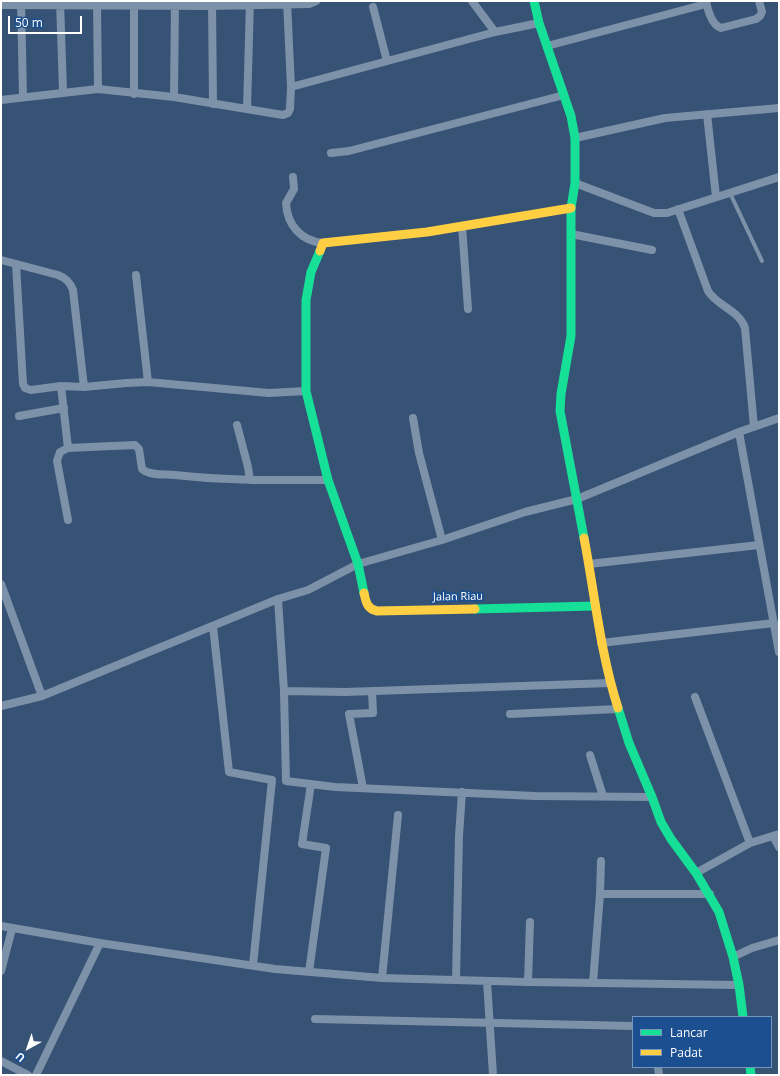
<!DOCTYPE html>
<html>
<head>
<meta charset="utf-8">
<style>
	body { margin:0 }
	#map { position:relative; width:780px; height:1076px; overflow:hidden; background:#365274; font-family:"Open Sans",sans-serif }
	canvas { display:block }
	.frame { position:absolute; inset:0; border:2px solid #fff; pointer-events:none }
	.legend { position:absolute; left:632px; top:1016px; width:140px; height:52px; box-sizing:border-box; background:#1b4f8f; border:1px solid #7695bc; margin:0; padding:5px 7px; list-style:none; font-size:12px; color:#fff }
	.legend li { display:flex; align-items:center; gap:8px; height:20px }
	.legend b { width:20px; border:1px solid #7695bc }
	.north { position:absolute; left:8px; top:1028px; width:40px; height:40px; -webkit-text-stroke:3px #1b4f8f; paint-order:stroke; rotate:220deg; font-size:11px; font-weight:700; line-height:16px; text-align:center; color:#fff }
	.north::after { content:''; display:block; margin:auto; width:14px; height:18px; background:#fff; clip-path:polygon(50% 0,100% 100%,50% 72%,0 100%) }
	.scale { position:absolute; left:8px; top:16px; width:74px; height:18px; box-sizing:border-box; border:2px solid #fff; border-top:0; padding-left:5px; font-size:12px; line-height:14px; white-space:nowrap; color:#fff; -webkit-text-stroke:3px #1b4f8f; paint-order:stroke }
</style>
</head>
<body>
<div id="map">
<canvas width="780" height="1076"></canvas>
<div class="frame"></div>
<ul class="legend">
<li><b style="height:5px;background:#16e098"></b>Lancar</li>
<li><b style="height:5px;background:#ffcf43"></b>Padat</li>
</ul>
<div class="north">U</div>
<div class="scale">50 m</div>
</div>
<script>
const g = document.querySelector('canvas').getContext('2d');
g.lineJoin = 'round';
function strokePath(path, color, width, dash) {
  g.strokeStyle = color;
  g.lineWidth = width;
  g.lineCap = dash ? 'butt' : 'round';
  g.setLineDash(dash || []);
  g.stroke(path);
}
function drawText(font, color, halo, rows, align = 'center') {
  g.font = font + ' "Open Sans",sans-serif';
  g.lineWidth = 3.5;
  g.setLineDash([]);
  g.textBaseline = 'middle';
  g.strokeStyle = halo;
  g.fillStyle = color;
  for (const [text, x, y, turn = 0] of rows) {
    g.save();
    g.translate(x, y);
    g.rotate((+turn || 0) * Math.PI / 180);
    g.textAlign = isNaN(turn) ? turn : align;
    if (halo) g.strokeText(text, 0, 0);
    g.fillText(text, 0, 0);
    g.restore();
  }
}
strokePath(new Path2D(`
	M730,193L762,261`), '#7d92a8', 4);
strokePath(new Path2D(`
	M21,1L23,97
	M60,1L63,92
	M134,1V94
	M472,1L495,32
	M706,1C708,10 711,24 721,28L756,19L760,16L762,12L759,1
	M97,2L98,89
	M212,2L213,104
	M1,5L211,6L309,4L316,1
	M373,7L387,61
	M547,46L706,4
	M291,87L495,32L539,23
	M174,97L175,1
	M1,100L98,89L174,97L283,115L288,113L290,109L291,87L287,1
	M247,109L250,1
	M707,114L716,197
	M575,138L665,118L779,108
	M331,153L349,151L564,95
	M293,177L294,189L286,203C287,225 301,241 323,243
	M575,183L654,213H667L779,177
	M678,209L708,291C717,306 739,310 745,328L754,427
	M462,226L468,309
	M571,234L652,250
	M1,260L58,275C66,278 70,282 73,290L84,387
	M16,264L23,384L25,388L31,390L61,386L84,387L126,383L148,382L269,393L306,391
	M136,275L148,382
	M61,386L68,448L60,452L57,461L68,520
	M19,416L64,408
	M413,418L419,453L442,540
	M237,425L248,467L250,480
	M739,432L779,652
	M68,448L135,445L139,449L142,469C150,476 165,474 175,475C226,481 276,480 328,480
	M589,564L759,545
	M1,584L42,696
	M278,599L284,691L286,781L335,787L535,796L652,797
	M213,626L229,772L272,780L253,965
	M601,643L774,623
	M284,691L345,692L610,683
	M695,697L750,843
	M1,706L42,696L278,599L308,590L358,564L442,540L525,512L577,499L739,432L779,418
	M510,714L618,709
	M590,755L603,796
	M363,788L349,714L373,713L372,691
	M773,836L779,847
	M696,873L750,843L779,834
	M600,894H710
	M1,926L100,943L275,969L382,978L528,982L739,985
	M733,957L752,948L779,940
	M1,971L12,929
	M309,972L326,848L302,844L311,784
	M382,978L398,815
	M456,980L459,836L462,792
	M487,981L493,1075
	M528,982L530,922
	M593,983L600,894L601,861
	M315,1019L633,1026
	M1,1061L28,1075
	M658,1067L659,1075
	M36,1075L100,943`), '#7d92a8', 8);
strokePath(new Path2D(`
	M534,1L539,23L571,116L575,138V183L571,208V336L561,394L560,411L584,538
	M320,251L311,272L306,300V391L328,480L358,564L364,593
	M475,609L595,606
	M618,708L629,743L652,797L661,822L671,839L696,873L719,912L733,957L739,985L743,1017
	M750,1067L751,1075`), '#16e098', 9);
strokePath(new Path2D(`
	M320,251L323,243L427,232L571,208
	M584,538C595,595 600,652 618,708
	M364,593C366,602 367,609 377,611L475,609`), '#ffcf43', 9);
drawText('11px', '#fff', '#1b4f8f', [
	["Jalan Riau",458,597,-1]
]);
</script>
</body>
</html>
